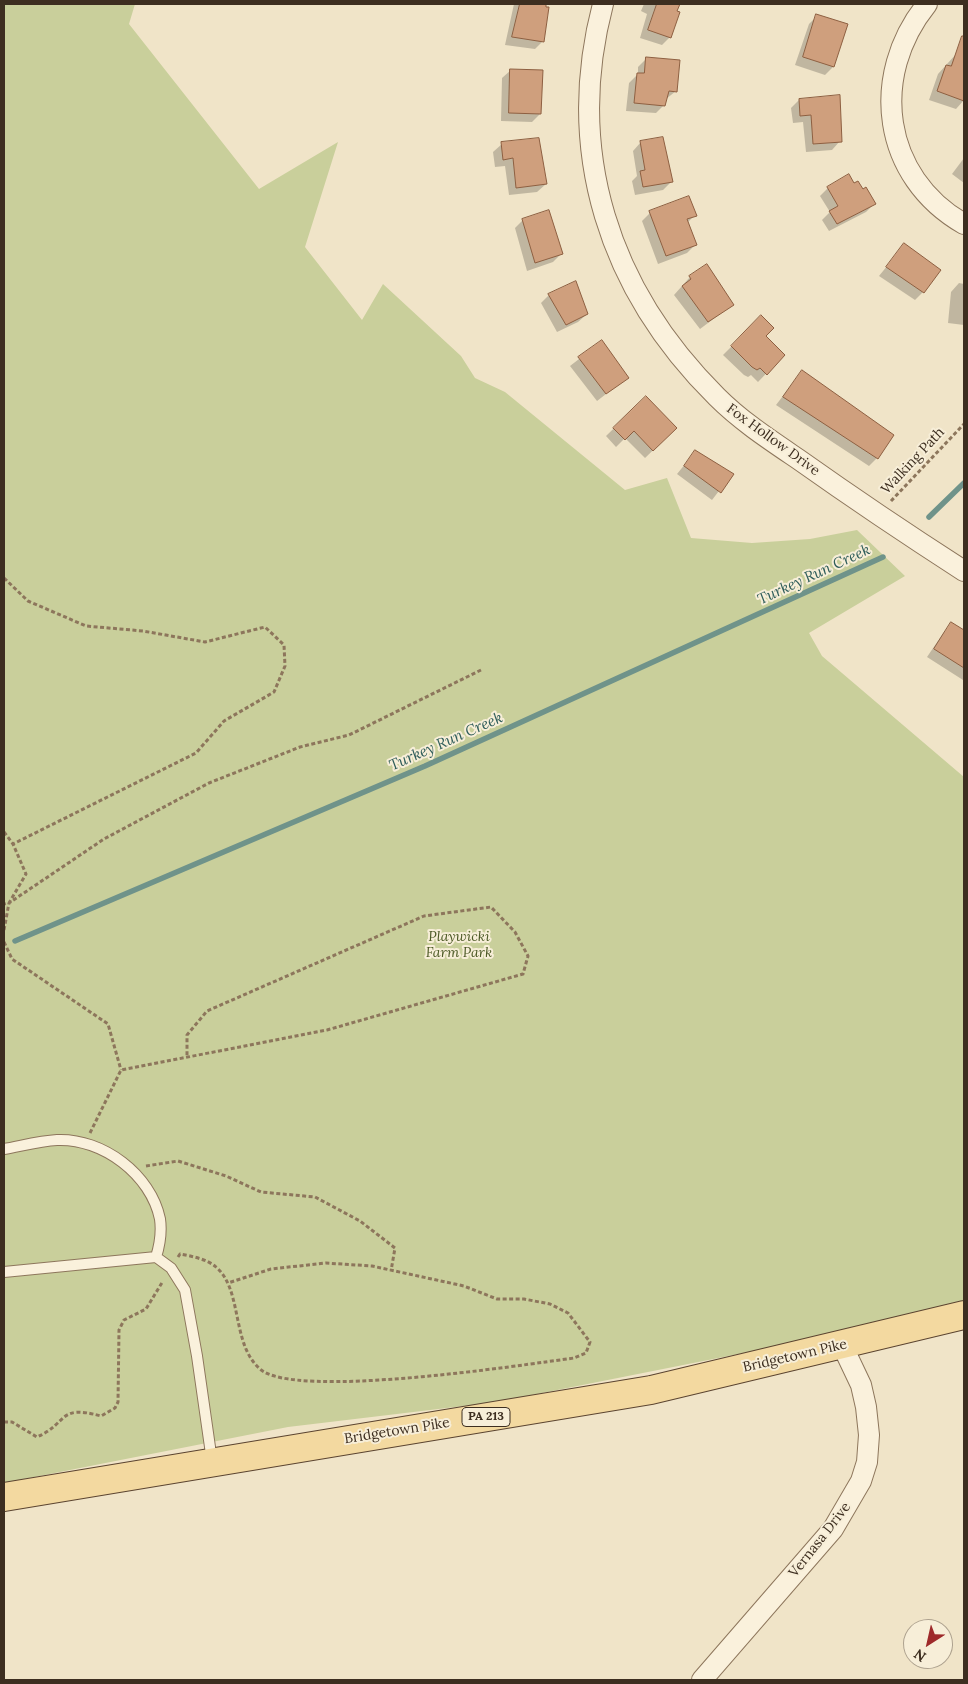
<!DOCTYPE html>
<html>
<head>
<meta charset="utf-8">
<style>
	body { margin:0 }
	#map { position:relative; width:968px; height:1684px; overflow:hidden; background:#f0e4c8; font-family:Lora,serif }
	canvas { display:block }
	.frame { position:absolute; inset:0; border:5px solid #3d2e20; pointer-events:none }
	.north { position:absolute; left:903px; top:1619px; width:50px; height:50px; box-sizing:border-box; background:#f7eed8; border:1px solid #ada18e; border-radius:50%; rotate:215deg; font-size:14px; font-weight:700; line-height:20px; text-align:center; color:#3d2e20 }
	.north::after { content:''; display:block; margin:auto; width:18px; height:22px; background:#9e2a2b; clip-path:polygon(50% 0,100% 100%,50% 72%,0 100%) }
</style>
</head>
<body>
<div id="map">
<canvas width="968" height="1684"></canvas>
<div class="frame"></div>
<div class="north">N</div>
</div>
<script>
const g = document.querySelector('canvas').getContext('2d');
g.lineJoin = 'round';
function paint(path, color) {
  g.fillStyle = color;
  g.fill(path, 'evenodd');
}
function strokePath(path, color, width, dash) {
  g.strokeStyle = color;
  g.lineWidth = width;
  g.lineCap = dash ? 'butt' : 'round';
  g.setLineDash(dash || []);
  g.stroke(path);
}
function drawText(font, color, halo, rows, align = 'center') {
  g.font = font + ' Lora,serif';
  g.lineWidth = 4;
  g.setLineDash([]);
  g.textBaseline = 'middle';
  g.strokeStyle = halo;
  g.fillStyle = color;
  for (const [text, x, y, turn = 0] of rows) {
    g.save();
    g.translate(x, y);
    g.rotate((+turn || 0) * Math.PI / 180);
    g.textAlign = isNaN(turn) ? turn : align;
    if (halo) g.strokeText(text, 0, 0);
    g.fillText(text, 0, 0);
    g.restore();
  }
}
paint(new Path2D(`
	M4,4H135L129,24L259,189L338,142L305,247L362,320L383,284L461,356L475,378L505,392L625,490L667,478L691,538L752,543L810,539L857,530L905,576L809,633L822,656L964,777V1301L819,1338L497,1402L288,1427L4,1483Z`), '#c9cf9b');
paint(new Path2D(`
	M514,4H545L543,41L535,49L505,45Z
	M644,4H678L670,37L662,45L640,38L647,14L641,11Z
	M817,16L833,67L825,75L795,65L809,24Z
	M957,53L964,56V100L956,109L929,100L938,74Z
	M646,59L676,91L666,99L664,105L656,113L626,111L629,83L638,74V67Z
	M511,70L540,114L532,122L501,121L502,78Z
	M799,100L840,141L832,150L806,152L803,122L793,123L791,108Z
	M641,142L672,181L663,190L635,195L632,181L637,176L633,151Z
	M502,144L546,184L537,192L509,195L505,166L495,167L493,152Z
	M964,158V183L952,174Z
	M854,185L874,204L866,212L829,231L822,220L830,212L820,196L828,188Z
	M650,213L695,215L687,223L695,245L687,253L658,264L642,221Z
	M523,220L561,254L553,262L527,271L515,228Z
	M904,245L923,292L915,300L879,276Z
	M690,277L732,305L700,329L674,295Z
	M959,283L964,284V325L948,323L951,292Z
	M549,295L587,314L578,322L557,332L541,303Z
	M761,317L764,336L784,355L758,382L751,375L748,377L744,375L723,355Z
	M601,342L628,377L597,401L570,366Z
	M802,371L877,458L869,466L776,405Z
	M646,397L676,428L645,458L625,438L616,447L606,436Z
	M695,452L732,474L712,500L677,474Z
	M952,624L964,631L963,680L927,657L944,632Z`), '#0003');
strokePath(new Path2D(`
	M929,517L964,483
	M15,941L425,766L883,557`), '#6f938a', 5.5);
const building = new Path2D(`
	M520,4H546V7H549L544,42L512,37Z
	M657,4H680L677,11L680,12L671,38L648,30Z
	M816,14L848,24L834,67L803,57Z
	M962,36H964V101L937,91L946,65L951,66Z
	M646,57L680,60L677,92L669,91L665,106L634,103L637,73H644Z
	M510,69L543,70L541,114L509,113Z
	M840,95L842,142L813,144L811,115L800,116L799,99Z
	M663,137L673,182L643,187L640,171L645,170L640,141Z
	M539,138L547,184L516,188L513,158L503,160L501,142Z
	M849,174L854,183L858,181L863,189L866,187L876,204L837,224L829,211L838,206L827,187Z
	M689,196L697,216L687,219L697,245L666,256L649,211Z
	M549,210L563,254L535,263L522,219Z
	M904,243L941,270L924,293L886,267Z
	M707,264L734,305L708,322L682,286L691,279L689,276Z
	M576,281L588,314L566,325L548,294Z
	M761,315L774,328L766,336L785,355L767,375L760,368L757,370L752,367L731,346Z
	M602,340L629,378L606,394L578,357Z
	M802,370L894,435L878,459L783,397Z
	M646,396L677,428L653,451L634,431L625,440L613,428Z
	M695,450L734,474L721,493L684,466Z
	M951,622L964,630V668L934,649Z`);
paint(building, '#cf9f7d');
strokePath(building, '#8d5f41', 1);
const service = new Path2D(`
	M4,1149C21,1146 40,1141 57,1140C103,1138 151,1175 160,1219C162,1233 160,1244 156,1257
	M4,1272L156,1257L171,1268L185,1290L197,1356L212,1461`);
const minor = new Path2D(`
	M603,4C564,152 609,290 717,397C741,421 770,440 798,459C853,498 908,535 964,571
	M927,4C869,76 882,177 964,224
	M702,1680L833,1529L861,1481L867,1462L869,1435L866,1407L861,1385L842,1345`);
const primary = new Path2D(`
	M4,1497L651,1390L964,1315`);
strokePath(service, '#8d765c', 12);
strokePath(minor, '#8d765c', 22);
strokePath(primary, '#5b4430', 30);
strokePath(new Path2D(`
	M891,501L964,424
	M4,578L28,601L86,626L143,631L205,642L265,627L284,645L285,666L274,692L224,721L196,753L13,844
	M4,832L13,844L26,874L9,903L4,904
	M4,930L9,903L104,839L209,783L300,747L349,735L481,670
	M4,942L12,959L108,1024L121,1070
	M90,1133L121,1070L327,1030L523,974L528,956L515,932L491,907L424,916L207,1011L187,1035V1057
	M146,1166L178,1161L226,1176L261,1192L315,1197L360,1221L395,1248L391,1271
	M178,1257L180,1254C191,1256 207,1259 216,1267C243,1290 231,1344 260,1369C294,1400 522,1365 574,1358L586,1353L590,1342L568,1313L550,1304L524,1299H497L464,1286L372,1266L326,1263L271,1269L228,1283
	M4,1422H12L37,1437C69,1423 57,1404 101,1416L115,1408L118,1402L119,1330L124,1320L146,1309L163,1281`), '#8d765c', 3, [4, 2.5]);
strokePath(service, '#faf1dc', 10);
strokePath(minor, '#faf1dc', 20);
strokePath(primary, '#f3d9a0', 28);
for (const [x, y, w] of [
	[486,1417,48]
]) {
  const box = new Path2D();
  box.roundRect(x - w / 2, y - 9.5, w, 19, 4);
  g.fillStyle = '#f7eed8';
  g.fill(box);
  strokePath(box, '#3d2e20', 1);
}
drawText('bold 12px', '#3d2e20', null, [
	["PA 213",486,1417]
]);
drawText('14px', '#3d2e20', '#f7eed8', [
	["Fox Hollow Drive",773,440,36],
	["Walking Path",913,461,-47],
	["Bridgetown Pike",795,1356,-13],
	["Bridgetown Pike",397,1431,-9],
	["Vernasa Drive",820,1540,-52]
]);
drawText('italic 14px', '#4d5a26', '#f7eed8', [
	["Playwicki",459,937],
	["Farm Park",459,953]
]);
drawText('italic 15px', '#2f5d5a', '#f7eed8', [
	["Turkey Run Creek",814,575,-25],
	["Turkey Run Creek",446,742,-24]
]);
</script>
</body>
</html>
